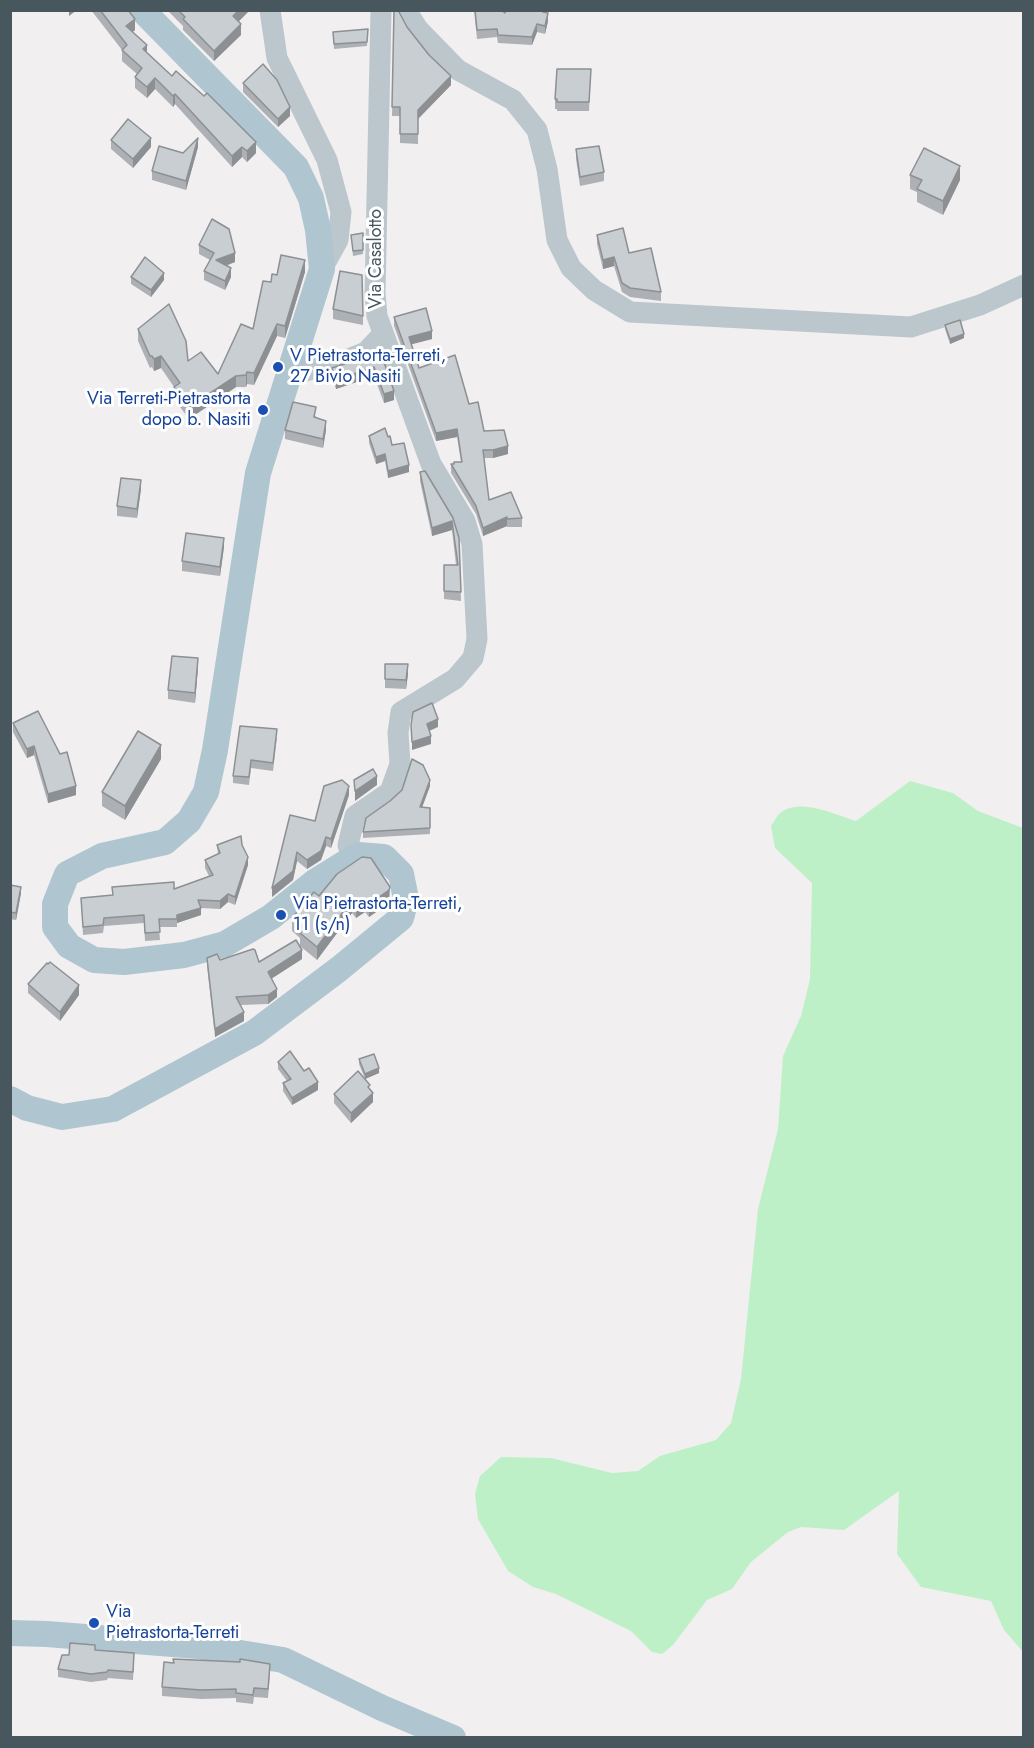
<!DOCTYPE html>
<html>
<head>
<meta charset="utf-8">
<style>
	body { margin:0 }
	#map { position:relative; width:1034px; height:1748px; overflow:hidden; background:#f2eff0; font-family:Jost,sans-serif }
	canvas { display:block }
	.frame { position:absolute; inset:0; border:12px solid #47575d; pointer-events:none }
</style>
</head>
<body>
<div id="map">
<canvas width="1034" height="1748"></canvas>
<div class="frame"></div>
</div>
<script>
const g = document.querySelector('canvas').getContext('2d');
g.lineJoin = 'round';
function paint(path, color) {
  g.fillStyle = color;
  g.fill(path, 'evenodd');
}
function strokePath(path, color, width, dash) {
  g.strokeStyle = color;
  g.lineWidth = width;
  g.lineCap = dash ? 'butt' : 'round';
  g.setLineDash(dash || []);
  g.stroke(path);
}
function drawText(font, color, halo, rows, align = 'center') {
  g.font = font + ' Jost,sans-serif';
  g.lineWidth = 6;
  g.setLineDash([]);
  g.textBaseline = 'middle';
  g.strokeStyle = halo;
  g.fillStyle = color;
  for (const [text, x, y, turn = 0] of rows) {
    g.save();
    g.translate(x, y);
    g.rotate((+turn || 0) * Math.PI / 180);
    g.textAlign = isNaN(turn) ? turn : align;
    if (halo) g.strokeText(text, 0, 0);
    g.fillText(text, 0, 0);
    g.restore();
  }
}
paint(new Path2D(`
	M910,781L953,793L978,811L1023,828V1652L1004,1630L991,1601L921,1587L897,1554L899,1491L844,1530L801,1527L788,1532L751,1562L732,1589L707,1600L673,1645L662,1654L652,1652L631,1631L556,1594L533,1587L508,1571L478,1519L475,1494L480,1476L501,1457L551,1458L612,1473L638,1471L660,1456L716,1440L731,1423L741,1379L758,1209L778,1129L783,1056L801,1016L810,979L812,883L775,848L771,826C774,822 776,817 779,814C798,796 836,815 856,821Z`), '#bef0c8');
strokePath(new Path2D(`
	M270,10L277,58L327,160L341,212L338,240L322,269
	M406,10L418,29L458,70L513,100L537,130L547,169L557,240L571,268L594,290L630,312L911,327L980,305L1024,285
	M291,368L301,372L341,362L366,352L383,334
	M352,858L348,845L355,816L390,792L400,764L398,733L401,712L455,679L473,658L477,639L472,544L465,521L431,464L377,316L375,293L381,10`), '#bbc7cd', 21);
strokePath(new Path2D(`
	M10,1099L27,1108L62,1117L113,1109L254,1033L339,969L401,918L406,899L401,874L384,857L358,855L316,881L271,917L225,944L184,955L124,962L94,960L69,946L55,927V904L67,874L102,856L165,842L189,821L206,792L215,750L258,473L322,269L318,230L311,198L296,167L142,10
	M10,1633L47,1634L198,1646L283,1660L382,1708L453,1738`), '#afc5cf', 26);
paint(new Path2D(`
	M91,10H128L135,30L133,32L147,53L256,153L247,162L242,157L232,167L175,104L173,107L155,89L147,98L135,88V77L137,74L122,61V50Z
	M167,10H250L238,22L241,35L214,61L183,30V26Z
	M394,10L407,27L451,85L418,119V144L400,143V116H392Z
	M474,10H501L505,13L544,12L548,21L545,34L537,32L532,45L498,43L497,37L477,39Z
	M368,29L367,46L334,49L333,32Z
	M591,69L589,111H557V109H555V99Z
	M243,83L290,116L278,127L243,92Z
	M111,140L151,147L133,168L111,149Z
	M198,147L186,190L152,180V171L183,153Z
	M576,149L604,172V181L580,186L576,159Z
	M910,175L960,180L943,215L917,202V192L910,189Z
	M363,233V254L353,256L351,235Z
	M597,235L629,253L661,292V301L630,297L622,292L614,266L603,269L597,244Z
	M199,245L235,262L226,266L231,277L225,290L204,280V271L210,260L199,254Z
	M305,272L285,338L277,336L254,385L247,384L246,387H236L189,419L174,399V387L161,368L154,371L152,367L150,368L138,341V329L188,361L218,374L253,329L271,282L277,275Z
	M131,277L164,280L151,297L131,284Z
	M333,309L363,316V325L333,319Z
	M394,317L432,339L411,344L419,368L469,404L484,431L508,454L493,458H484L489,500L522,518V527H507V526L483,536L476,514L451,473V464L461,462L457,437L436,441L394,326Z
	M945,325L964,338L950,344L945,329Z
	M372,355L394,400L384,403L374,376L336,389L332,377V368Z
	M316,416V418L326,430L323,448L285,439V430Z
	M369,436L392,445L409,472L388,478L385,461L376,464L369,443Z
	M425,471L459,538L461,601L444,599V565H456L452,530L432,536L420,481V472Z
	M141,489L137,518L117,516V506Z
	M224,547L220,576L182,571V561Z
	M385,664L408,674L406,689L385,688Z
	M198,667L195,703L168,699V690Z
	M13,723L76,795L48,803L34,755L27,758L13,732Z
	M277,737L273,771L251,768L249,785L233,783V776Z
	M161,759L125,820L102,806V792Z
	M430,786L422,807L430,808V834L363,838V832Z
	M349,795L331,848L326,846L321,860L307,869L297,861L293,880L272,897L315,821Z
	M217,845H242L248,865L235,905L228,902L220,909L201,908V915L177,923V927H159L160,940L145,941L144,923L104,926L103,933L83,935L81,898L112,896V887L174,889L209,876L205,868V860L218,855Z
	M10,885L21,893L16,920L10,919Z
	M319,896L390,900L389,903L369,917L365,912L356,918L352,913L317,960L300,946V938L292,931V918Z
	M207,958L259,962L302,959L272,978L277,997L268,1004L241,1005L244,1021L215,1037L207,966Z
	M28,984L79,995L60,1021L28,993Z
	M359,1059L379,1073L365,1079L359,1064Z
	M278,1062L304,1071L318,1090L292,1105L283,1091V1083L287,1081L278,1069Z
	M370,1090L373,1102L351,1123L334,1103V1094Z
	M95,1650L134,1661L133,1680L108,1678L107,1680L91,1682L58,1677V1669L69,1655Z
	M270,1673L268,1698L254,1697L253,1704L236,1702V1698L201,1699L162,1696V1687Z`), '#adb1b5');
paint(new Path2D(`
	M69,10H77L69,16Z
	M239,10H250L233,27V16Z
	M548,13V21L545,34V26Z
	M135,19V30L126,36V26Z
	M241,24V35L214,61V51Z
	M537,24V32L532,45V37Z
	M147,45V55L143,49Z
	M451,76V85L418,119V110Z
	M155,78V89L147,98V87Z
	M175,94V104L173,107V96Z
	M290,107V116L278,127V119Z
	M151,138V147L133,168V159Z
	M198,138V147L186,190V181Z
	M256,142V153L247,162V151Z
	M242,147V157L232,167V156Z
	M960,166V180L943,215V201Z
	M235,253V262L216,269V260Z
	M614,257V266L603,269V260Z
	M305,260V272L285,338V326Z
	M231,268V277L225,290V281Z
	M164,273V280L151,297V290Z
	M277,324V336L254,385V373Z
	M432,331V339L409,345V337Z
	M964,334V338L950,344V339Z
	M161,356V368L154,371V359Z
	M374,367V376L336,389V380Z
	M247,372V384L246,387V375Z
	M236,376V387L189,419V407Z
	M394,391V400L384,403V394Z
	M326,421V430L323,448V439Z
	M457,429V437L436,441V433Z
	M508,446V454L493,458V450Z
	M385,454V461L376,464V457Z
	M409,465V472L388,478V471Z
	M141,480V489L137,518V509Z
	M507,517V526L483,536V528Z
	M452,521V530L432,536V528Z
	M224,538V547L220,576V567Z
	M198,658V667L195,703V693Z
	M408,664V674L406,689V680Z
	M438,719V727L427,732V724Z
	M431,736V744L412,750V742Z
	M161,745V759L125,820V806Z
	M34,746V755L27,758V749Z
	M377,776V785L355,801V791Z
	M430,780V786L420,813V807Z
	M76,786V795L48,803V794Z
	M349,786V795L331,848V839Z
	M326,837V846L321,860L307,869V860Z
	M297,852V861L293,880L272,897V888Z
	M248,857V865L235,905V897Z
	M21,887V893L16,920V913Z
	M390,887L389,903L369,917V904Z
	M228,894V902L220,909V901Z
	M365,899V912L356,918V905Z
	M352,900V913L317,960V947Z
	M201,908V915L177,923V915Z
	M302,950V959L268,981V972Z
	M79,985V995L60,1021V1012Z
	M277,989V997L268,1004V995Z
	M244,1012V1021L215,1037V1029Z
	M379,1068V1073L365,1079V1074Z
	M318,1082V1090L292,1105V1098Z
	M373,1093V1102L351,1123V1113Z`), '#8d9093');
const building = new Path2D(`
	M100,10H128L135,19L126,26L147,45L143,49L172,76L176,71L204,96L207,93L256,142L247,151L242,147L232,156L175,94L173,96L155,78L147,87L135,77L142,68L122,50L127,45Z
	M178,10H239L233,16L241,24L214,51L183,19L185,17Z
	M394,10H398L407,27L429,55L451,76L418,110V134H400V107H392Z
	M475,10H501L505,13V10H543V12L548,13L545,26L537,24L532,37L498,35L497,29L477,30Z
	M368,29L367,42L334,44L333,32Z
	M263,64L277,80L290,107L278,119L243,83Z
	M557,69H591L589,102H557V99H555Z
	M128,119L151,138L133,159L111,140Z
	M198,138L186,181L152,171L159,146L183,153Z
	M599,146L604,172L580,177L576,149Z
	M924,148L960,166L943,201L917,189L922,180L910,175Z
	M212,219L229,229L235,253L216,260L231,268L225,281L204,271L214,253L199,245Z
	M623,228L629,253L651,248L661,292L630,288L622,283L614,257L603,260L597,235Z
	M363,233V250L353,251L351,235Z
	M281,255L305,260L285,326L277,324L254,373L247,372L246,375L236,376L189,407L174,387L180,383L161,356L154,359L152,356H150L138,329L169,304L186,341L188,361L201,352L218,374L241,324L253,329L263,281L271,282L272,274L277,275Z
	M145,257L164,273L151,290L131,277Z
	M340,271L362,275L363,316L333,309Z
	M426,308L432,331L409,337L419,368L455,355L469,404L478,402L484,431L504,430L508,446L493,450H483L489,500L511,492L522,518L507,519V517L483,528L476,506L451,464H454V462H462L457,429L436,433L394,317Z
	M960,320L964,334L950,339L945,325Z
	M379,348L394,391L384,394L374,367L336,380L332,368L372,355Z
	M293,402L316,407L314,417L326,421L323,439L285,430Z
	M385,428L388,437L390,436L392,445L404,443L409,465L388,471L385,454L376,457L369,436Z
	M425,471L453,518L459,538L461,592L444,591V565H458L452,521L432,528L420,472Z
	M121,478L141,480L137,509L117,506Z
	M186,533L224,538L220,567L182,561Z
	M172,656L198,658L195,693L168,690Z
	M385,664H408L406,680L385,679Z
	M432,703L438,719L427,724L431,736L412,742L411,725L413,712Z
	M38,711L60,754L67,752L76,786L48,794L34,746L27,749L13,723Z
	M240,726L277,729L273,763L251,760L249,777L233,776Z
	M138,731L161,745L125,806L102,792Z
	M412,759L423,765L430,780L420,807L430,808V828L363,832L366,818L390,801L402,790Z
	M373,769L377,776L355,791L354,780Z
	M342,780L349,786L331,839L326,837L321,851L307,860L297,852L293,871L272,888L290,815L315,821L324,786Z
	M241,836L242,845L248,857L235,897L228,894L220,901L198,900L201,908L177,915V919H159L160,932L145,933L144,915L104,918L103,925L83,927L81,898L113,895L112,887L174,882V889L213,875L205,860L220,853L217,845Z
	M362,857L371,858L390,887L389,890L369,904L365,899L356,905L352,900L317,947L300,933L306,929L292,918L314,892L319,896L337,874Z
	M10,885L21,887L16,913L10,912Z
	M296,940L302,950L268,972L277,989L268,995L236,997L244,1012L215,1029L207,958L217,954L220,960L253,949L255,950L259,962Z
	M50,962L79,985L60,1012L28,984L47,963L48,964Z
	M290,1051L304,1071L309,1068L318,1082L292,1098L283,1083L291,1079L278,1062Z
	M374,1054L379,1068L365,1074L359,1059Z
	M358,1071L370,1085L368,1087L373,1093L351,1113L334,1094Z
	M70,1643L95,1645V1650L134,1653L133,1672L108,1670L107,1672L91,1674L58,1669L62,1655H69Z
	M173,1659L240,1662V1659L270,1664L268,1689L254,1688L253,1695L236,1693V1689L201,1690L162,1687L164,1662L174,1663Z`);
paint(building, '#c9ced2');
strokePath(building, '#8d9093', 1.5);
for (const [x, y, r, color] of [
	[278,367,6,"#1a4fb4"],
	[263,410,6,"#1a4fb4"],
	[281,915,6,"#1a4fb4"],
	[94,1623,6,"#1a4fb4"]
]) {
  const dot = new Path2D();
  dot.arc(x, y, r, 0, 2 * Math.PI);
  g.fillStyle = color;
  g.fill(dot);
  strokePath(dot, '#fff', 2);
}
drawText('18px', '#47575d', '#fff', [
	["Via Casalotto",377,259,-90]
]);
drawText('18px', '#164399', '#fff', [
	["V Pietrastorta-Terreti,",290,357],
	["27 Bivio Nasiti",290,378],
	["Via Terreti-Pietrastorta",251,400,"right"],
	["dopo b. Nasiti",251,421,"right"],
	["Via Pietrastorta-Terreti,",293,905],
	["11 (s/n)",293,926],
	["Via",106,1613],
	["Pietrastorta-Terreti",106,1634]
], 'left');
</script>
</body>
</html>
